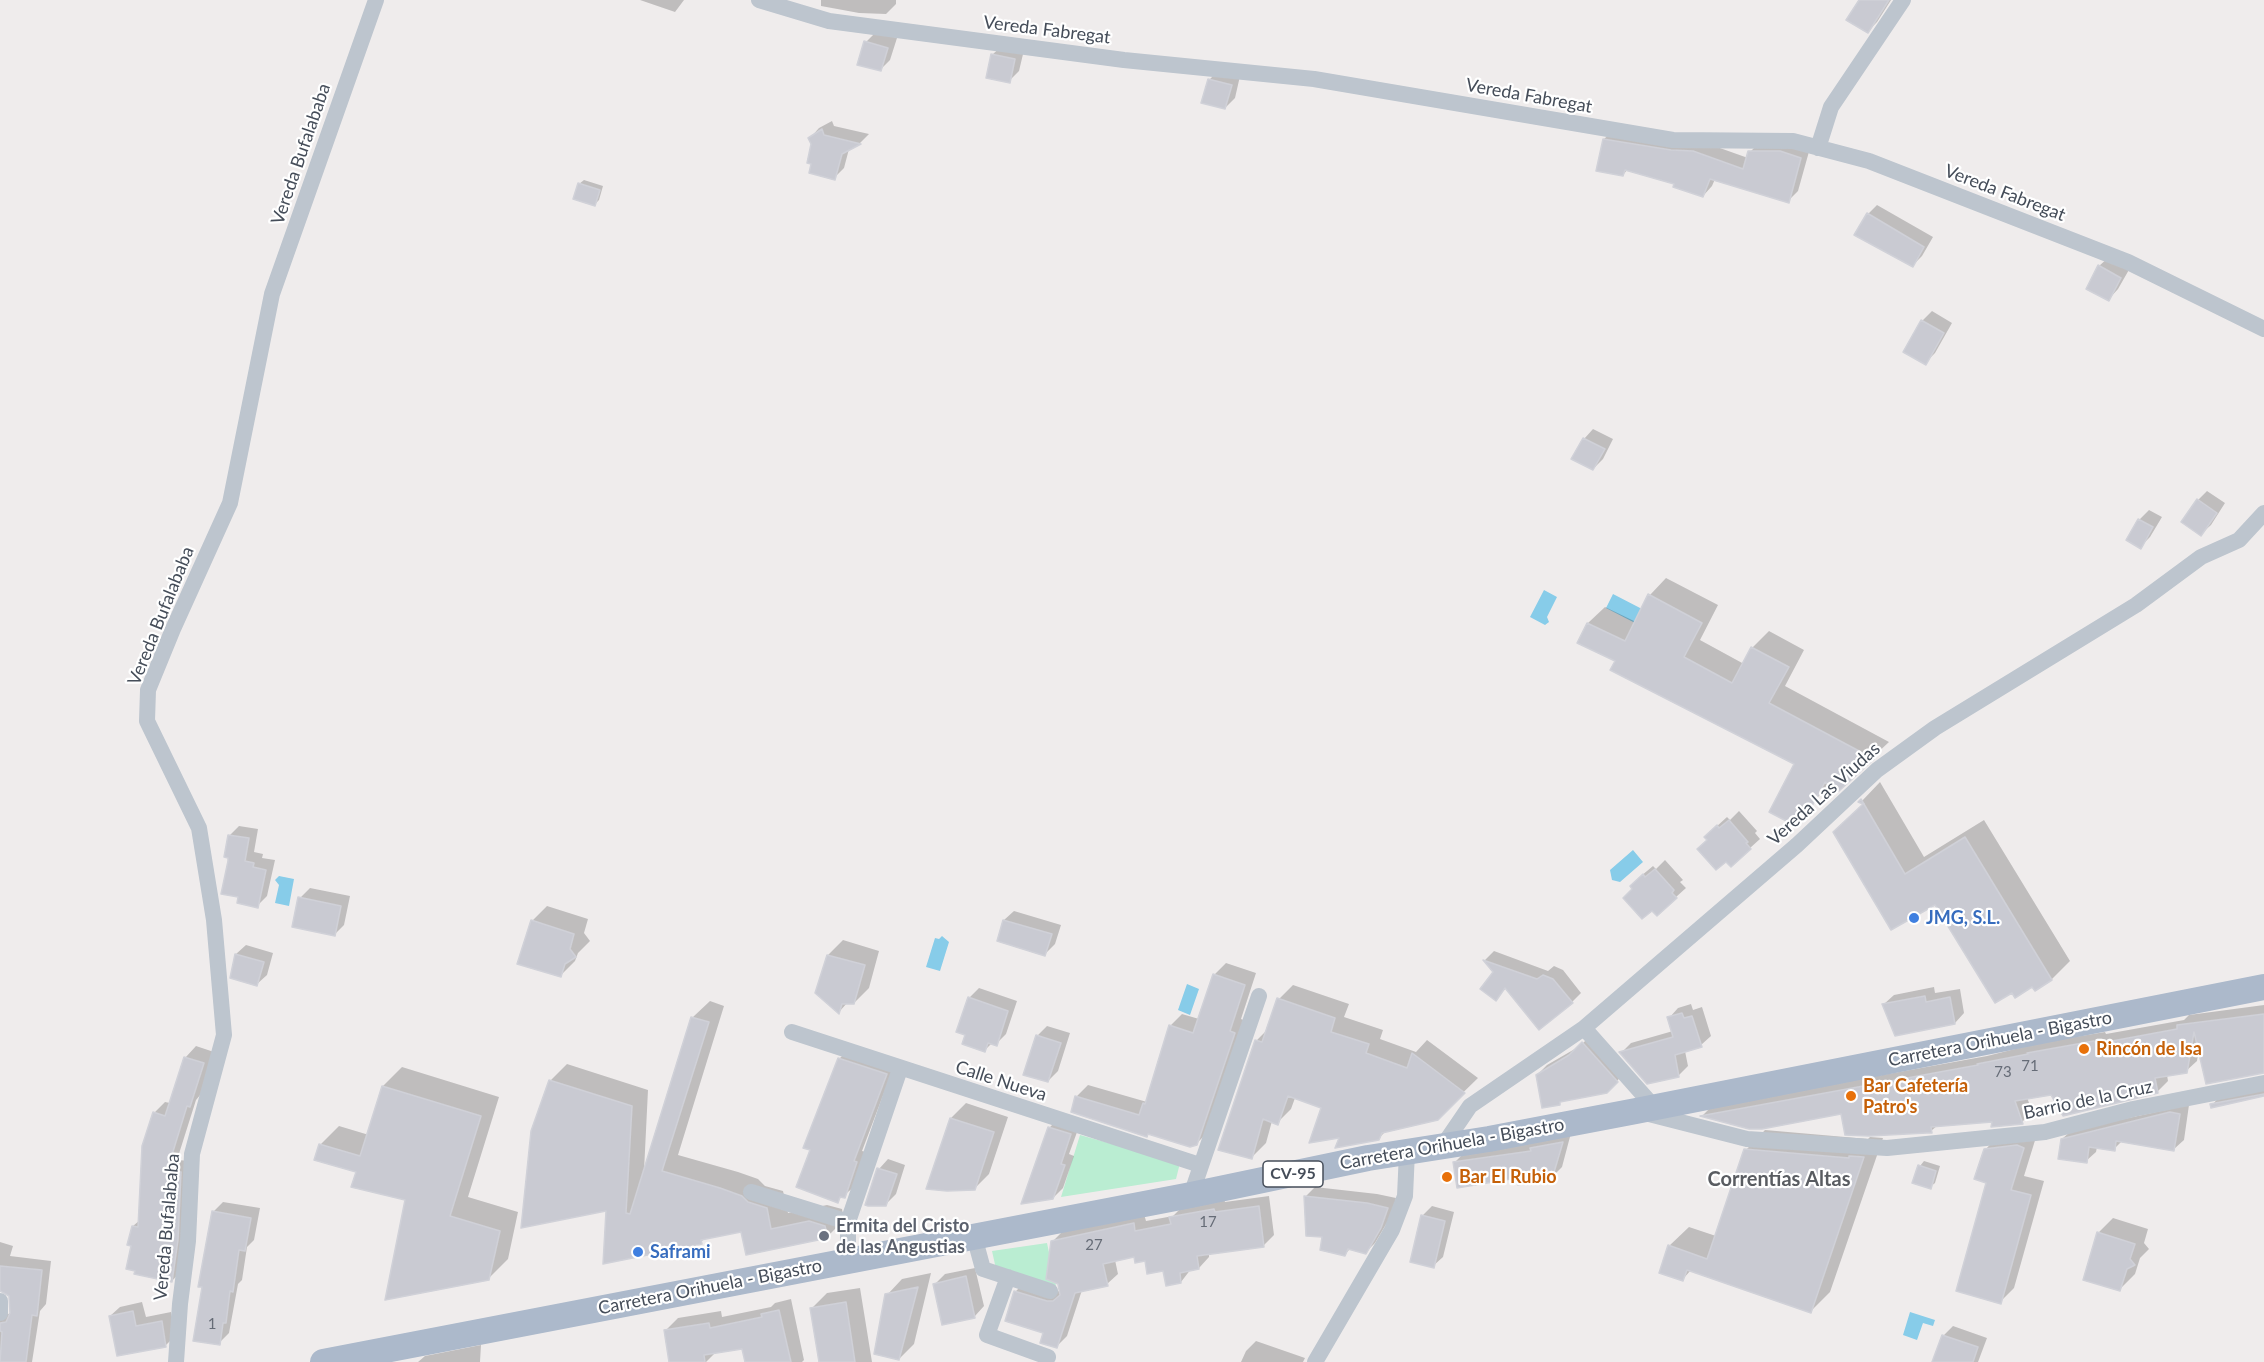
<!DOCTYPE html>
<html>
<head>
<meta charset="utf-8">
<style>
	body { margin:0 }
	canvas { display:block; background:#efecec }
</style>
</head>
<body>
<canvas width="2264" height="1362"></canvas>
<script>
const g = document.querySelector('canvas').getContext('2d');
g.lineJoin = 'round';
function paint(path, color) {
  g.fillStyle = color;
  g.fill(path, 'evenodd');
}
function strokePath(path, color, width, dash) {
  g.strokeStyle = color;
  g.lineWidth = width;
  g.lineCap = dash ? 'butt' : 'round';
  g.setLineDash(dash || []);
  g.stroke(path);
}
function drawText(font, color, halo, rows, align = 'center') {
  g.font = font + ' Lato,sans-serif';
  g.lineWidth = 4.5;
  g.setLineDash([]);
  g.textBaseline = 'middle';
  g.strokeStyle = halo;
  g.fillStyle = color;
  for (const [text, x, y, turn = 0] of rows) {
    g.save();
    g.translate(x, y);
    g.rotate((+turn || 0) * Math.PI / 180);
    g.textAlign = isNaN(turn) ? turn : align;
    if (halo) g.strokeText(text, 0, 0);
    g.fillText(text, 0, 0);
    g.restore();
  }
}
paint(new Path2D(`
	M1080,1135L1180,1163L1176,1179L1061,1197Z
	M1047,1243L1056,1286L996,1269L992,1251Z`), '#baedd2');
paint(new Path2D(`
	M1544,590L1557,597L1547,617L1549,622L1545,625L1530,617Z
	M1613,594L1642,609L1637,624L1606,608Z
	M1633,850L1643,862L1620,882L1612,880L1610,870Z
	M279,876L294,879L289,906L275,903L279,885L275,880Z
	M942,936L949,942L940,971L926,967L935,938L939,939Z
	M1187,984L1199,989L1190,1015L1178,1010Z
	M1910,1312L1935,1320L1933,1326L1923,1323L1917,1340L1903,1335Z`), '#87cce9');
paint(new Path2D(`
	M640,0H684L675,12Z
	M821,0H896V4L886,14L859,13L821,6Z
	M1860,0H1891L1877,22L1868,31Z
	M876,32L897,38L890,60L880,70L866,42Z
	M1003,45L1024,50L1019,71L1009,81L993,54Z
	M1219,70L1240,76L1235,98L1225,108L1209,80Z
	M832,121L834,126L869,134L860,143L849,149L844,168L834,178L813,163V144L810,138L819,128Z
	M1614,130L1703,142L1748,158L1750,152L1760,142L1810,148L1798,191L1788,201L1715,179L1712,186L1703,196L1676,183L1628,169L1623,175L1604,139Z
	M584,180L603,186L599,200L594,205L579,184Z
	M1877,205L1933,237L1922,256L1913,265L1868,214Z
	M2109,257L2130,268L2118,289L2109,299L2099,266Z
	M1932,311L1952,323L1935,353L1925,363L1922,321Z
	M1593,429L1613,439L1603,459L1593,469L1584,439Z
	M2207,491L2225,503L2211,525L2201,534L2198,500Z
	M2149,510L2162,517L2150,537L2140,547L2139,520Z
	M1666,578L1718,605L1700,640L1744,664L1752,648L1769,631L1804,650L1785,686L1889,742L1839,789L1830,784L1794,823L1796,764L1617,660L1579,642L1588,623L1605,607L1636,622L1650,595Z
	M1880,782L1924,857L1984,820L2070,961L2052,979L2035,989L1935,903L1892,928L1854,814L1865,804L1861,802Z
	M1739,811L1757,831L1755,833L1760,839L1750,848L1726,860L1708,839L1716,827L1727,817L1730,820Z
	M239,826L258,829L254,852L263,854L262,858L275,860L267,896L257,906L240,896L230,861L229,836Z
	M1665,860L1683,880L1680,882L1686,888L1676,897L1634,888L1641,876L1653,866L1656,869Z
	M310,888L350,896L344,925L335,934L300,898Z
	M547,906L588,919L584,933L590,941L578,953L575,961L560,976L532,921Z
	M1014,911L1061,925L1055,944L1045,954L1004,920Z
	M843,940L879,951L869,988L854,1003L848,1002L839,1012L828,955Z
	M246,945L273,953L267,975L257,984L236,954Z
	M1494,951L1548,971L1554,966L1563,970L1581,993L1572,1002L1507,987L1496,999L1494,972L1485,960Z
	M1226,963L1256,973L1241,1019L1246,1021L1209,1131L1196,1144L1076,1097L1088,1085L1147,1102L1170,1026L1182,1014L1199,1019L1214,975Z
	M1293,985L1349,1004L1344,1017L1383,1030L1380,1039L1416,1052L1427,1040L1478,1078L1437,1118L1387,1130L1378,1139L1342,1136L1322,1107L1295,1098L1291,1109L1277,1123L1272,1121L1266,1143L1251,1158L1220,1149L1257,1040L1269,1028L1279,999Z
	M1934,987L1935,993L1960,989L1964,1013L1955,1023L1884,1004L1894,995Z
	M979,988L1017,1001L1006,1034L996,1044L992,1043L985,1050L967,1034L969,998Z
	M710,1001L724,1006L678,1155L738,1172L758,1179L765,1186L783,1191L788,1213L827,1205L842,1209L844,1220L827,1237L742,1231L706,1237L701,1242L607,1209L550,1081L567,1064L648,1090L644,1171L693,1017Z
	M1691,1004L1693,1010L1702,1007L1711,1036L1701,1045L1685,1051L1688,1066L1678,1076L1622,1052L1631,1043L1673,1031L1669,1018L1678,1008Z
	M2264,1005V1071L2199,1048L2197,1061L2186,1071L2167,1075L2168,1081L2157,1092L2052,1093L2027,1097L2032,1112L2022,1122L1995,1120L1938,1125L1931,1131L1842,1113L1749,1127L1703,1115L1712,1106L1987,1056L2039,1043L2105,1032L2106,1034L2184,1020L2189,1015Z
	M1047,1026L1070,1033L1058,1071L1048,1081L1037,1036Z
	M1593,1033L1626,1071L1617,1081L1563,1100L1559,1103L1537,1075L1547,1065L1580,1046Z
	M196,1046L214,1052L201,1094L196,1100L177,1160L191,1161L183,1269L172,1281L132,1245L133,1226L140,1220L154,1113L165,1102L170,1103L185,1058Z
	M849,1049L895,1064L862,1151L866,1152L854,1187L837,1201L812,1150L839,1059Z
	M402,1067L499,1097L468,1197L518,1212L508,1259L488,1279L406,1199L357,1171L320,1145L339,1126L369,1135L383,1086Z
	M2264,1086V1095L2212,1105L2222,1094Z
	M966,1103L1008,1117L989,1174L974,1189L951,1118Z
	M2189,1105L2184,1140L2174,1149L2123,1140L2114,1149L2097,1147L2096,1152L2086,1161L2062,1139L2072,1130Z
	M1059,1118L1080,1124L1069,1154L1074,1156L1063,1188L1053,1198L1023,1202L1050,1127Z
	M1765,1130L1868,1139L1870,1137L1883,1138L1830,1292L1811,1311L1691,1270L1683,1279L1669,1246L1689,1227L1716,1236L1746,1150Z
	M1571,1133L1562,1167L1552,1177L1519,1176L1454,1163L1464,1153Z
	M2037,1134L2024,1176L2044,1181L2014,1288L2000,1302L1985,1150L1999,1135Z
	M888,1159L905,1165L896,1194L886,1204L879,1169Z
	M1924,1161L1940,1166L1935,1183L1930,1187L1920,1166Z
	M1315,1187L1377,1194L1396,1198L1391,1216L1375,1243L1365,1253L1351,1248L1345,1254L1323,1236L1305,1197Z
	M1269,1196L1274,1235L1263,1246L1209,1253V1257L1199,1268L1191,1269L1181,1282L1146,1259L1135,1255L1115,1260L1118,1274L1107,1284L1082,1290L1067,1336L1057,1346L1045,1332L1007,1320L1016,1291L1026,1281L1061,1292L1052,1242L1063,1231L1144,1214L1146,1221L1173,1216L1182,1207L1224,1199L1225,1202Z
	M223,1202L260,1208L254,1240L247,1247L242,1280L238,1284L229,1333L219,1343L203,1286L213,1212Z
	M1432,1206L1454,1212L1443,1257L1433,1266L1422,1216Z
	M2113,1218L2148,1229L2144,1243L2149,1249L2140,1258L2135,1274L2120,1289L2098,1233Z
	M0,1242L13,1246L10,1256L51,1261L46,1304L40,1311L32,1362H0V1308L10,1315L11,1296L0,1290Z
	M975,1268L984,1306L975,1316L944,1323L935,1284L945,1274Z
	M931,1273L914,1344L899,1359L887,1295L902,1279Z
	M860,1288L872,1362H821L812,1308L827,1293Z
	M791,1299L804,1360L802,1362H746L743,1347L716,1352L706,1362H671L666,1330L678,1318L721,1311L722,1317L771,1307L775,1303Z
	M142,1302L146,1317L171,1312L175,1336L165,1346L110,1316L120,1307Z
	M1953,1326L1987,1338L1978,1362H1934L1943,1336Z
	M1256,1341L1305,1358L1303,1362H1241L1246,1351Z
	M481,1345L480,1362H418L425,1356Z`), '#0003');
const building = new Path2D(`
	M1859,0H1889L1868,33L1846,20Z
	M864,41L888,48L881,71L857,65Z
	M991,54L1015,59L1010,83L986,78Z
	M1208,79L1232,85L1225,109L1201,103Z
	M822,129L824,135L861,144L842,154L835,180L809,173L811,164L807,163L811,144L808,138Z
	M1603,139L1671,150L1693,151L1743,169L1748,151H1780L1801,158L1789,203L1710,179L1703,197L1673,187L1674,184L1625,170L1623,176L1596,171Z
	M578,183L600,190L595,206L573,199Z
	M1867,213L1924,247L1913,267L1854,235Z
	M2098,265L2121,278L2109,301L2086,289Z
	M1921,320L1944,333L1926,365L1903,352Z
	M1583,438L1605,449L1593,470L1571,459Z
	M2197,499L2217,513L2201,536L2181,522Z
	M2138,519L2153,527L2141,549L2126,540Z
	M1648,594L1702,623L1684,657L1732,683L1751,647L1789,667L1769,703L1874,759L1839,791L1825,782L1811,808L1805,805L1794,825L1769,812L1794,764L1610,670L1615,661L1577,643L1587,623L1625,641Z
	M1861,799L1905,874L1965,837L2052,980L2035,991L2032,987L2015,998L2012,993L1995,1003L1935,905L1891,930L1833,832L1863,804L1858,802Z
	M1729,820L1748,842L1746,843L1751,849L1731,867L1726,862L1716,870L1697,849L1707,840L1704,837L1717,825L1719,828Z
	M228,835L249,838L245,861L254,863L253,867L266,870L258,908L237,903L238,897L221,894L228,861V858L224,857Z
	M1655,869L1674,890L1672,893L1677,898L1657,916L1652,911L1642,919L1623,898L1632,889L1630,886L1643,874L1645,877Z
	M298,897L341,906L335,936L292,927Z
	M531,920L574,934L570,949L576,957L565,964L561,977L517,964Z
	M1003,920L1052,934L1045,956L997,941Z
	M235,954L264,962L257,986L230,978Z
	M827,955L865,965L854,1004H842L839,1014L815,993Z
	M1483,960L1537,979L1543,975L1553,979L1573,1003L1539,1030L1505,988L1496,1001L1480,989L1493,972Z
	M1213,974L1245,985L1230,1031L1235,1033L1197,1145L1190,1147L1148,1134L1147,1137L1071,1112L1075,1096L1139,1115L1143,1103L1145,1104L1169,1025L1193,1033Z
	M1925,996L1926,1002L1950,997L1955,1024L1895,1036L1882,1004Z
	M968,997L1008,1011L997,1046L988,1043L985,1052L962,1044L965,1035L956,1032Z
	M1277,998L1335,1018L1331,1032L1369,1044L1366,1053L1407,1068L1412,1053L1465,1093L1438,1120L1382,1133L1379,1140L1335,1148L1339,1138L1309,1143L1321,1108L1288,1096L1278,1125L1263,1119L1252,1159L1218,1150L1255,1040L1262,1042Z
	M1682,1013L1684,1018L1692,1016L1702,1047L1675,1055L1679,1077L1647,1084L1619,1052L1673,1037L1667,1017Z
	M2264,1014V1073L2206,1084L2194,1032L2187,1073L2155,1078L2158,1093L2063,1116L2051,1095L2015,1101L2023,1124L1991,1127L1992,1122L1931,1127L1932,1133H1927L1869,1136L1845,1135L1841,1114L1762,1129H1749L1700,1116L1978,1065L1977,1064L2028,1054L2027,1053L2094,1041L2096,1044L2177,1029V1025Z
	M691,1017L709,1022L662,1171L720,1188L742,1196L748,1202L767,1208L771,1229L809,1221L825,1226L828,1238L746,1255L741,1232L701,1240L702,1244L603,1264L606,1211L521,1228L531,1131L549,1080L632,1106L626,1213L630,1214Z
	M1036,1035L1061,1043L1048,1082L1023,1075Z
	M1582,1042L1618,1082L1607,1093L1560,1102V1105L1542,1108L1536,1075L1569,1055Z
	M184,1057L204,1063L190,1107L187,1106L167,1171L181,1172L178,1240L172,1282L134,1274L135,1271L126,1269L131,1246L127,1245L132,1226L138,1227L142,1146L153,1112L165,1116Z
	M838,1058L887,1074L854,1161L857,1162L845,1198L840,1197L838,1203L796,1187L810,1150L803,1148Z
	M382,1086L481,1116L450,1216L500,1231L489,1280L385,1300L405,1200L351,1187L356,1172L314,1160L319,1144L360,1156Z
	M2264,1094V1096L2211,1108L2210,1104Z
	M2170,1112L2180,1114L2174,1151L2116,1141L2115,1151L2089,1147L2087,1163L2058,1159L2061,1139Z
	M950,1118L994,1132L975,1190L947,1191L926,1189Z
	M1048,1127L1071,1134L1061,1164L1065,1165L1053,1199L1021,1204Z
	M1563,1142L1552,1179L1518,1185L1517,1178L1457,1188L1453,1162L1531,1151L1530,1148Z
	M2017,1145L2024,1148L2011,1190L2031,1195L2001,1304L1956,1291L1986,1183L1974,1179L1984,1149Z
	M1744,1149L1849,1158V1156L1864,1157L1811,1313L1687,1270L1683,1281L1659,1273L1668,1245L1707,1259Z
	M1918,1165L1936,1171L1931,1189L1912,1183Z
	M877,1168L897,1174L886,1206H868L865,1205Z
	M1304,1196L1367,1203L1388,1208L1381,1228L1366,1254L1348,1249L1345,1256L1320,1250L1322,1237L1306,1236Z
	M1259,1206L1264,1247L1197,1256L1199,1269L1180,1273L1181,1283L1166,1286L1163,1271L1147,1274L1145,1261L1135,1263L1134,1257L1103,1264L1108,1286L1075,1293L1057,1348L1040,1343L1043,1333L1005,1321L1014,1291L1047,1301H1053L1060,1295L1058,1284L1046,1279L1051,1241L1134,1223L1135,1231L1171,1224L1169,1217L1214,1209L1215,1212Z
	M212,1211L251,1218L245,1251L239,1250L233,1292L230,1291L226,1323H223L220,1345L193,1341L202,1287H198Z
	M1421,1215L1445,1221L1434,1268L1410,1262Z
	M2097,1232L2135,1244L2130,1259L2135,1265L2127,1269L2120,1291L2083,1280Z
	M0,1266L42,1270L37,1316L32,1315L26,1362H0L2,1332L0,1331V1323L6,1322L10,1313L9,1296L0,1291Z
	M966,1276L975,1318L942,1325L933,1284Z
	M918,1287L899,1360L874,1354L885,1294Z
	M846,1302L855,1362H819L810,1308Z
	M779,1310L791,1362H745L742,1349L704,1355L705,1362H669L664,1330L709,1323L710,1328L762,1317L761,1314Z
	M133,1311L136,1326L162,1321L166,1347L117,1356L109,1316Z
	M1942,1335L1978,1347L1973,1362H1932Z`);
paint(building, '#c9cad2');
strokePath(building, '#d0d1d8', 1.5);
strokePath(new Path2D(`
	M759,0L829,21L1124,60L1314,79L1673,140L1793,141L1869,161L2128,262L2264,329
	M1818,148L1831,107L1903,0
	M1584,1028L1654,1107
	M792,1032L1200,1165
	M1645,1113L1747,1139L1887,1148L2045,1132L2133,1109L2264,1083
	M1442,1147L1470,1106L1584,1028L1797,845L1877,770L1935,728L2136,605L2201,557L2239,540L2264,513
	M751,1192L848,1222
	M1191,1195L1259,996
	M974,1236L983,1269L1050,1291
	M848,1260V1222L900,1069
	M1008,1277L987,1335L1048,1357
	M0,1301V1313
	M176,1362L180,1304L188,1241L192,1154L224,1035L214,920L199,828L147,721L148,690L173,629L230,503L272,294L376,0
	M1315,1362L1392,1230L1405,1196L1407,1152`), '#bdc5ce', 16);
strokePath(new Path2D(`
	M323,1362L1191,1195L1368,1158L1489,1139L1636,1111L2264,987`), '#acb9cb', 26);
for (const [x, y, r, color] of [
	[1914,918,6,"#3f7fe0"],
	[2084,1049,6,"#e8710a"],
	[1851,1096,6,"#e8710a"],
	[1447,1177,6,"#e8710a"],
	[824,1236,6,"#6b7280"],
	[638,1252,6,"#3f7fe0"]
]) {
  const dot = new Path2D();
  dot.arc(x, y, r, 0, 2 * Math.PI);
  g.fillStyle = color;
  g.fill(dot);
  strokePath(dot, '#fff', 2);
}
drawText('15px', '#666c77', null, [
	["71",2030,1066],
	["73",2003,1072],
	["17",1208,1222],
	["27",1094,1245],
	["1",212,1324]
]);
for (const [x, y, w] of [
	[1293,1174,60]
]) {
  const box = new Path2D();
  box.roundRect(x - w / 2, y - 13, w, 26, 4.5);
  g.fillStyle = '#fff';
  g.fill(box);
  strokePath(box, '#454d59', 1.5);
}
drawText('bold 16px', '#454d59', null, [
	["CV-95",1293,1174]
]);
drawText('18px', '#454d59', '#fff', [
	["Vereda Fabregat",1047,30,7],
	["Vereda Fabregat",1529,96,10],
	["Vereda Bufalababa",301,154,-71],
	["Vereda Fabregat",2005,193,21],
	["Vereda Bufalababa",161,616,-68],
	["Vereda Las Viudas",1824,794,-42],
	["Carretera Orihuela - Bigastro",2000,1039,-11],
	["Calle Nueva",1001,1081,18],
	["Barrio de la Cruz",2088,1100,-12],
	["Carretera Orihuela - Bigastro",1452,1144,-10],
	["Vereda Bufalababa",167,1227,-85],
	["Carretera Orihuela - Bigastro",710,1287,-11]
]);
drawText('bold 18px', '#366cbe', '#fff', [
	["JMG, S.L.",1926,918],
	["Saframi",650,1252]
], 'left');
drawText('bold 18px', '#c56008', '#fff', [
	["Rincón de Isa",2096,1049],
	["Bar Cafetería",1863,1086],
	["Patro's",1863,1107],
	["Bar El Rubio",1459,1177]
], 'left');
drawText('bold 18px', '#5b616d', '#fff', [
	["Ermita del Cristo",836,1226],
	["de las Angustias",836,1247]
], 'left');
drawText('bold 20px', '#595c61', '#fff', [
	["Correntías Altas",1779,1180]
]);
</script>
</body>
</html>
